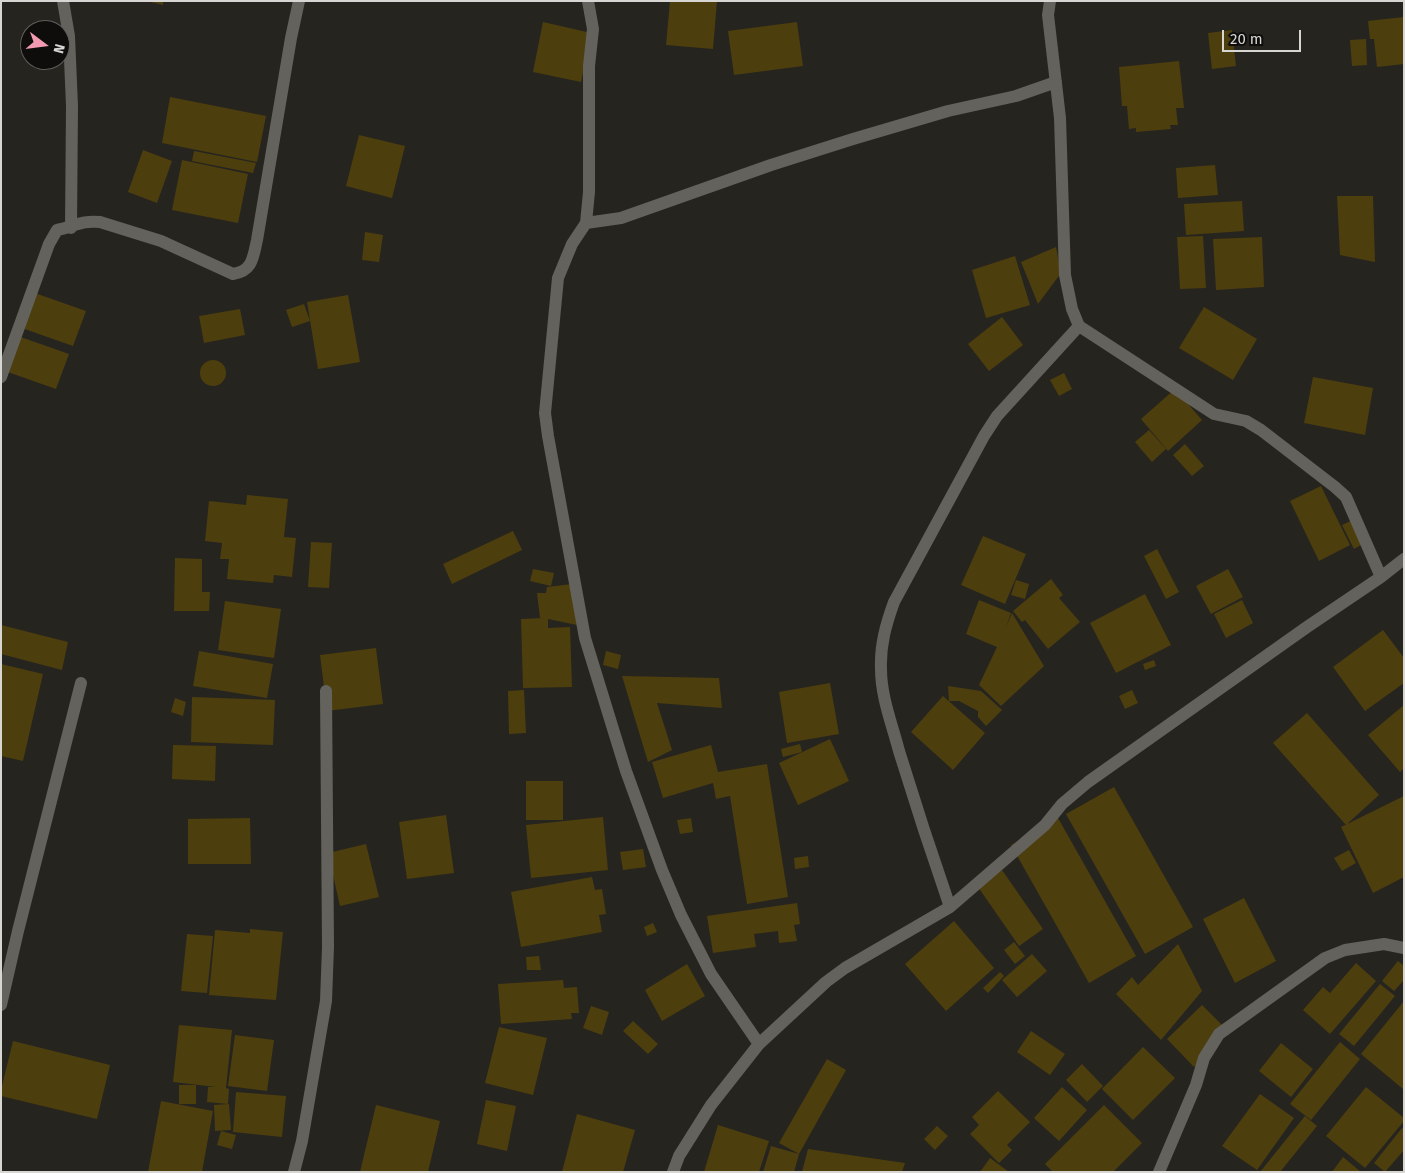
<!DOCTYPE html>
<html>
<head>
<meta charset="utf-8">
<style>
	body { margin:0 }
	#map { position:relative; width:1405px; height:1173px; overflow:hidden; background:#26241f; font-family:"Fira Sans",sans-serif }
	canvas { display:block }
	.frame { position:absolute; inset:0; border:2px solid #d8d6d3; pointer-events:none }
	.north { position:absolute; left:20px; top:20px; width:50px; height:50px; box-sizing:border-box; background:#0e0d0b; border:1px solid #5f5d5b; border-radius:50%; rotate:105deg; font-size:14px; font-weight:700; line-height:20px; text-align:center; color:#d8d6d3 }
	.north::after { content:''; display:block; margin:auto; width:18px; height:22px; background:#f19ab1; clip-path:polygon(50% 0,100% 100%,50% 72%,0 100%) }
	.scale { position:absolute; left:1222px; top:30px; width:79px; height:22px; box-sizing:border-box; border:2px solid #d8d6d3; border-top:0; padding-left:6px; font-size:15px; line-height:18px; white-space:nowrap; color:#d8d6d3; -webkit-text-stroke:4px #0e0d0b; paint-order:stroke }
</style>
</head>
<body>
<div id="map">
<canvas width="1405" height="1173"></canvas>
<div class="frame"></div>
<div class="north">N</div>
<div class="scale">20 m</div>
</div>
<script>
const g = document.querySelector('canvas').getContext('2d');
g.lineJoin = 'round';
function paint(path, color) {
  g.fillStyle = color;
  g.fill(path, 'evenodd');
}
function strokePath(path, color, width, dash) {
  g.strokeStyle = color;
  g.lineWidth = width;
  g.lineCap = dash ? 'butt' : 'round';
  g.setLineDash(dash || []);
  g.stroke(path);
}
paint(new Path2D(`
	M147,1H163V5Z
	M670,1H717L713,49L666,45Z
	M1404,17V64L1377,67L1374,39H1370L1368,21Z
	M543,22L591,33L581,82L533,72Z
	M797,22L803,66L734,75L728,31Z
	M1232,30L1236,66L1212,69L1208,33Z
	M1366,39L1367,65L1352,66L1350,40Z
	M1179,61L1184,108H1176L1178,125H1170L1171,129L1136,132V128L1129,129L1127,106H1122L1119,67Z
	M170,97L266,116L257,162L162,143Z
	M359,135L405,146L392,198L346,186Z
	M143,150L172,161L157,203L128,192Z
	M194,151L256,163L253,173L192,161Z
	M182,160L248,174L238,223L172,210Z
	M1215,165L1218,195L1178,198L1176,168Z
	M1337,196H1373L1375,262L1340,255Z
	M1242,201L1244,231L1186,235L1184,204Z
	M365,232L383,235L379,262L362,260Z
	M1203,236L1206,288L1180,289L1177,237Z
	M1262,237L1264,287L1216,290L1213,239Z
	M1056,247L1061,273L1038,304L1021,262Z
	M1015,256L1030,305L986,318L972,270Z
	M29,291L86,311L73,346L16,326Z
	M348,295L360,362L318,369L307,302Z
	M304,304L310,321L292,327L286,310Z
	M1204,307L1257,339L1233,380L1179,348Z
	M240,309L245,335L204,343L199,316Z
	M1002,317L1023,345L989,371L968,344Z
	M15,335L69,354L56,389L2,370Z
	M200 373a13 13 0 1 1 26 0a13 13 0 1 1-26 0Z
	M1064,373L1072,389L1059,396L1050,380Z
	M1313,377L1373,388L1365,435L1304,423Z
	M1175,389L1202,420L1168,451L1141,419Z
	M1149,430L1166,449L1152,462L1135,442Z
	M1185,444L1204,466L1192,476L1173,455Z
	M1321,486L1350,545L1319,561L1290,501Z
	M247,495L288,499L284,537L296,538L292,577L274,575L273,583L227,579L229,559H220L222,543L205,541L209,501L246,505Z
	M1357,518L1368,541L1354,549L1342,525Z
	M513,531L522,550L452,584L443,564Z
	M983,536L1026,554L1005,604L961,585Z
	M311,542L332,543L329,588L308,587Z
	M1157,549L1179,592L1166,599L1144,556Z
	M175,558L202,559V592H210L209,611H174Z
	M533,569L554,573L551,586L530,581Z
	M1228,569L1243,597L1211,614L1196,586Z
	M1051,579L1063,595L1059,598L1080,622L1048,649L1025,620L1022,622L1013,611Z
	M1016,580L1029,584L1025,599L1011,595Z
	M572,584L577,625L548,619V628L570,627L572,687L523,688L521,619L543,618H540L537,593H546L547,587Z
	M1145,594L1171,645L1116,673L1090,623Z
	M979,600L1011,613L1006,627L1012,613L1044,666L1001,706L979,685L997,647L966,634Z
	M1242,600L1253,623L1226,638L1214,614Z
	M225,601L281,609L274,658L218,650Z
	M1,625L68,642L62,670L1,654Z
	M1383,630L1404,658V683L1365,711L1333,667Z
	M376,648L383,704L327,711L320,655Z
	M199,651L273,664L267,698L193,686Z
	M606,651L621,655L618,669L603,665Z
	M1154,660L1156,666L1145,670L1143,664Z
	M1,664L43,674L23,761L1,756Z
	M622,676L719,678L722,708L657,703L672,750L648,762Z
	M830,683L839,734L787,743L779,692Z
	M948,686L981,691L1002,710L986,726L978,717V711L959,701H949Z
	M524,690L526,733L509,734L508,691Z
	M1132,690L1138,703L1125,709L1119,696Z
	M943,696L985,733L953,770L911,732Z
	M192,697L275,700L273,745L191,742Z
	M175,698L186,702L183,716L171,712Z
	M1404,705V768L1400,772L1368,735Z
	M1307,713L1379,795L1346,825L1273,743Z
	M830,739L849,781L798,805L779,763Z
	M800,744L802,752L783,757L781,749Z
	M173,745L216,746L215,781L172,779Z
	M711,745L718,772L767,764L788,897L747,904L730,796L716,799L713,783L663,798L652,762Z
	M526,781H563V820H526Z
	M1114,787L1193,927L1145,954L1066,814Z
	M1404,796V877L1373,893L1341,827Z
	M446,815L454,873L407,879L399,822Z
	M603,817L608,870L531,878L526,825Z
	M250,818L251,864H188V819Z
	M691,818L693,832L680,834L677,820Z
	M1058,818L1136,956L1089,983L1011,845Z
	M366,844L379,897L340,906L328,853Z
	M643,849L646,867L623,870L620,852Z
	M1349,850L1356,863L1342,871L1334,858Z
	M808,856L809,867L795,869L794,858Z
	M1002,870L1043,929L1019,946L978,887Z
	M592,877L595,890L602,889L606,914L599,915L602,932L521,947L511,892Z
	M1244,898L1276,961L1235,983L1203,919Z
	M797,903L800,924L794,925L797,941L779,943L778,931L754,934L756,947L713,953L707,916Z
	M954,921L994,968L946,1011L905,964Z
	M653,923L657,932L647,936L644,927Z
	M250,929L283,932L276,1000L209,995L215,930L250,933Z
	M187,934L213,936L207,993L181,991Z
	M1014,942L1025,956L1015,964L1004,950Z
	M1178,944L1202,991L1161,1040L1116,994L1132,977L1138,985Z
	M1032,954L1047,971L1017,997L1002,980Z
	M539,956L541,970H527L526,957Z
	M1398,961L1404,966V980L1394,991L1382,981Z
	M1356,963L1376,981L1330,1034L1303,1010L1323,987L1330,993Z
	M687,964L705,996L662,1021L645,990Z
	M1000,972L1004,976L988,993L983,988Z
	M563,980L564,988L577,987L579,1013H571L572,1019L501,1024L498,984Z
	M1380,984L1395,996L1354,1046L1339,1034Z
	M1404,1001V1087L1403,1089L1361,1054Z
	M1202,1005L1229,1032L1194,1067L1167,1039Z
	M591,1006L609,1012L602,1035L583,1028Z
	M633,1021L658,1044L648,1054L623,1031Z
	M179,1025L232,1030L226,1088L229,1089L228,1104L207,1102L208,1087H216L173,1082Z
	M499,1027L547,1038L533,1095L485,1083Z
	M1031,1031L1065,1054L1050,1075L1017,1052Z
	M235,1035L274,1040L267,1091L228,1086Z
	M13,1041L110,1065L97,1119L1,1096V1090Z
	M1340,1042L1360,1059L1311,1120L1290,1104Z
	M1281,1043L1313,1069L1291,1097L1259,1071Z
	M1143,1047L1175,1078L1133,1120L1102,1089Z
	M827,1059L846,1070L799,1154L779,1143Z
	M1082,1064L1103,1086L1087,1102L1066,1080Z
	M179,1085H196V1104H179Z
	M1062,1087L1087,1110L1059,1141L1034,1118Z
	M1366,1087L1404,1118V1121L1365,1168L1326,1136Z
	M998,1091L1030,1122L1007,1145L1012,1150L999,1163L970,1134L979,1125L972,1117Z
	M236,1092L286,1096L282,1137L233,1132Z
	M1260,1094L1294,1118L1257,1170L1222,1146Z
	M486,1100L516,1106L507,1151L477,1144Z
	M161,1101L213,1111L202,1172H148Z
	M229,1104L231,1130L215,1131L214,1105Z
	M376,1105L440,1121L428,1172H360Z
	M1104,1105L1142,1143L1113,1172H1053L1045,1164Z
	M577,1114L635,1130L623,1172H562Z
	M1305,1116L1317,1126L1280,1172H1260Z
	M718,1125L769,1141L759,1172H704Z
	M937,1126L948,1136L935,1150L924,1139Z
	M1402,1128L1404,1129V1150L1385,1172L1374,1163Z
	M221,1131L236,1135L232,1149L217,1145Z
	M771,1146L799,1154L794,1172H763Z
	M808,1149L905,1163L902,1172H802Z
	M1343,1157L1361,1172H1332Z
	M990,1158L1009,1172H980Z`), '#4d3e0e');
strokePath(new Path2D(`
	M63,1L69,36L72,106L71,228
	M588,1L593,29L589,66V192L586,223L572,244L558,278L545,413L548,436L585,638L626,771L662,870L681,915L711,974L759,1044
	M586,223L621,218L771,165L853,139L948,111L1016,96L1056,82
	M1079,326L1214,414L1246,421L1261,430L1335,487L1346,497L1381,577
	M1,377L49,244L57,230C74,227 81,220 100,222L161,241L233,274C253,271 253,257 257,240L291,38L299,1
	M950,907C932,855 915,803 899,751C892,724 881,697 881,669C880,645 886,624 894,602L984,436L997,416L1079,326L1072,309L1065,275L1060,118L1048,15L1050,1
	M1,1005L18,931L81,683
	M294,1172L302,1141L326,1001L328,947L326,691
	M673,1172L679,1156L711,1105L759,1044L826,982L845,968L950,907L1045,825L1062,804L1088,782L1307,627L1381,577L1404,559
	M1159,1172L1196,1085L1204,1058L1219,1034L1325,958L1345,950L1384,944L1404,948`), '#64625c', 12);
</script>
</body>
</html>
